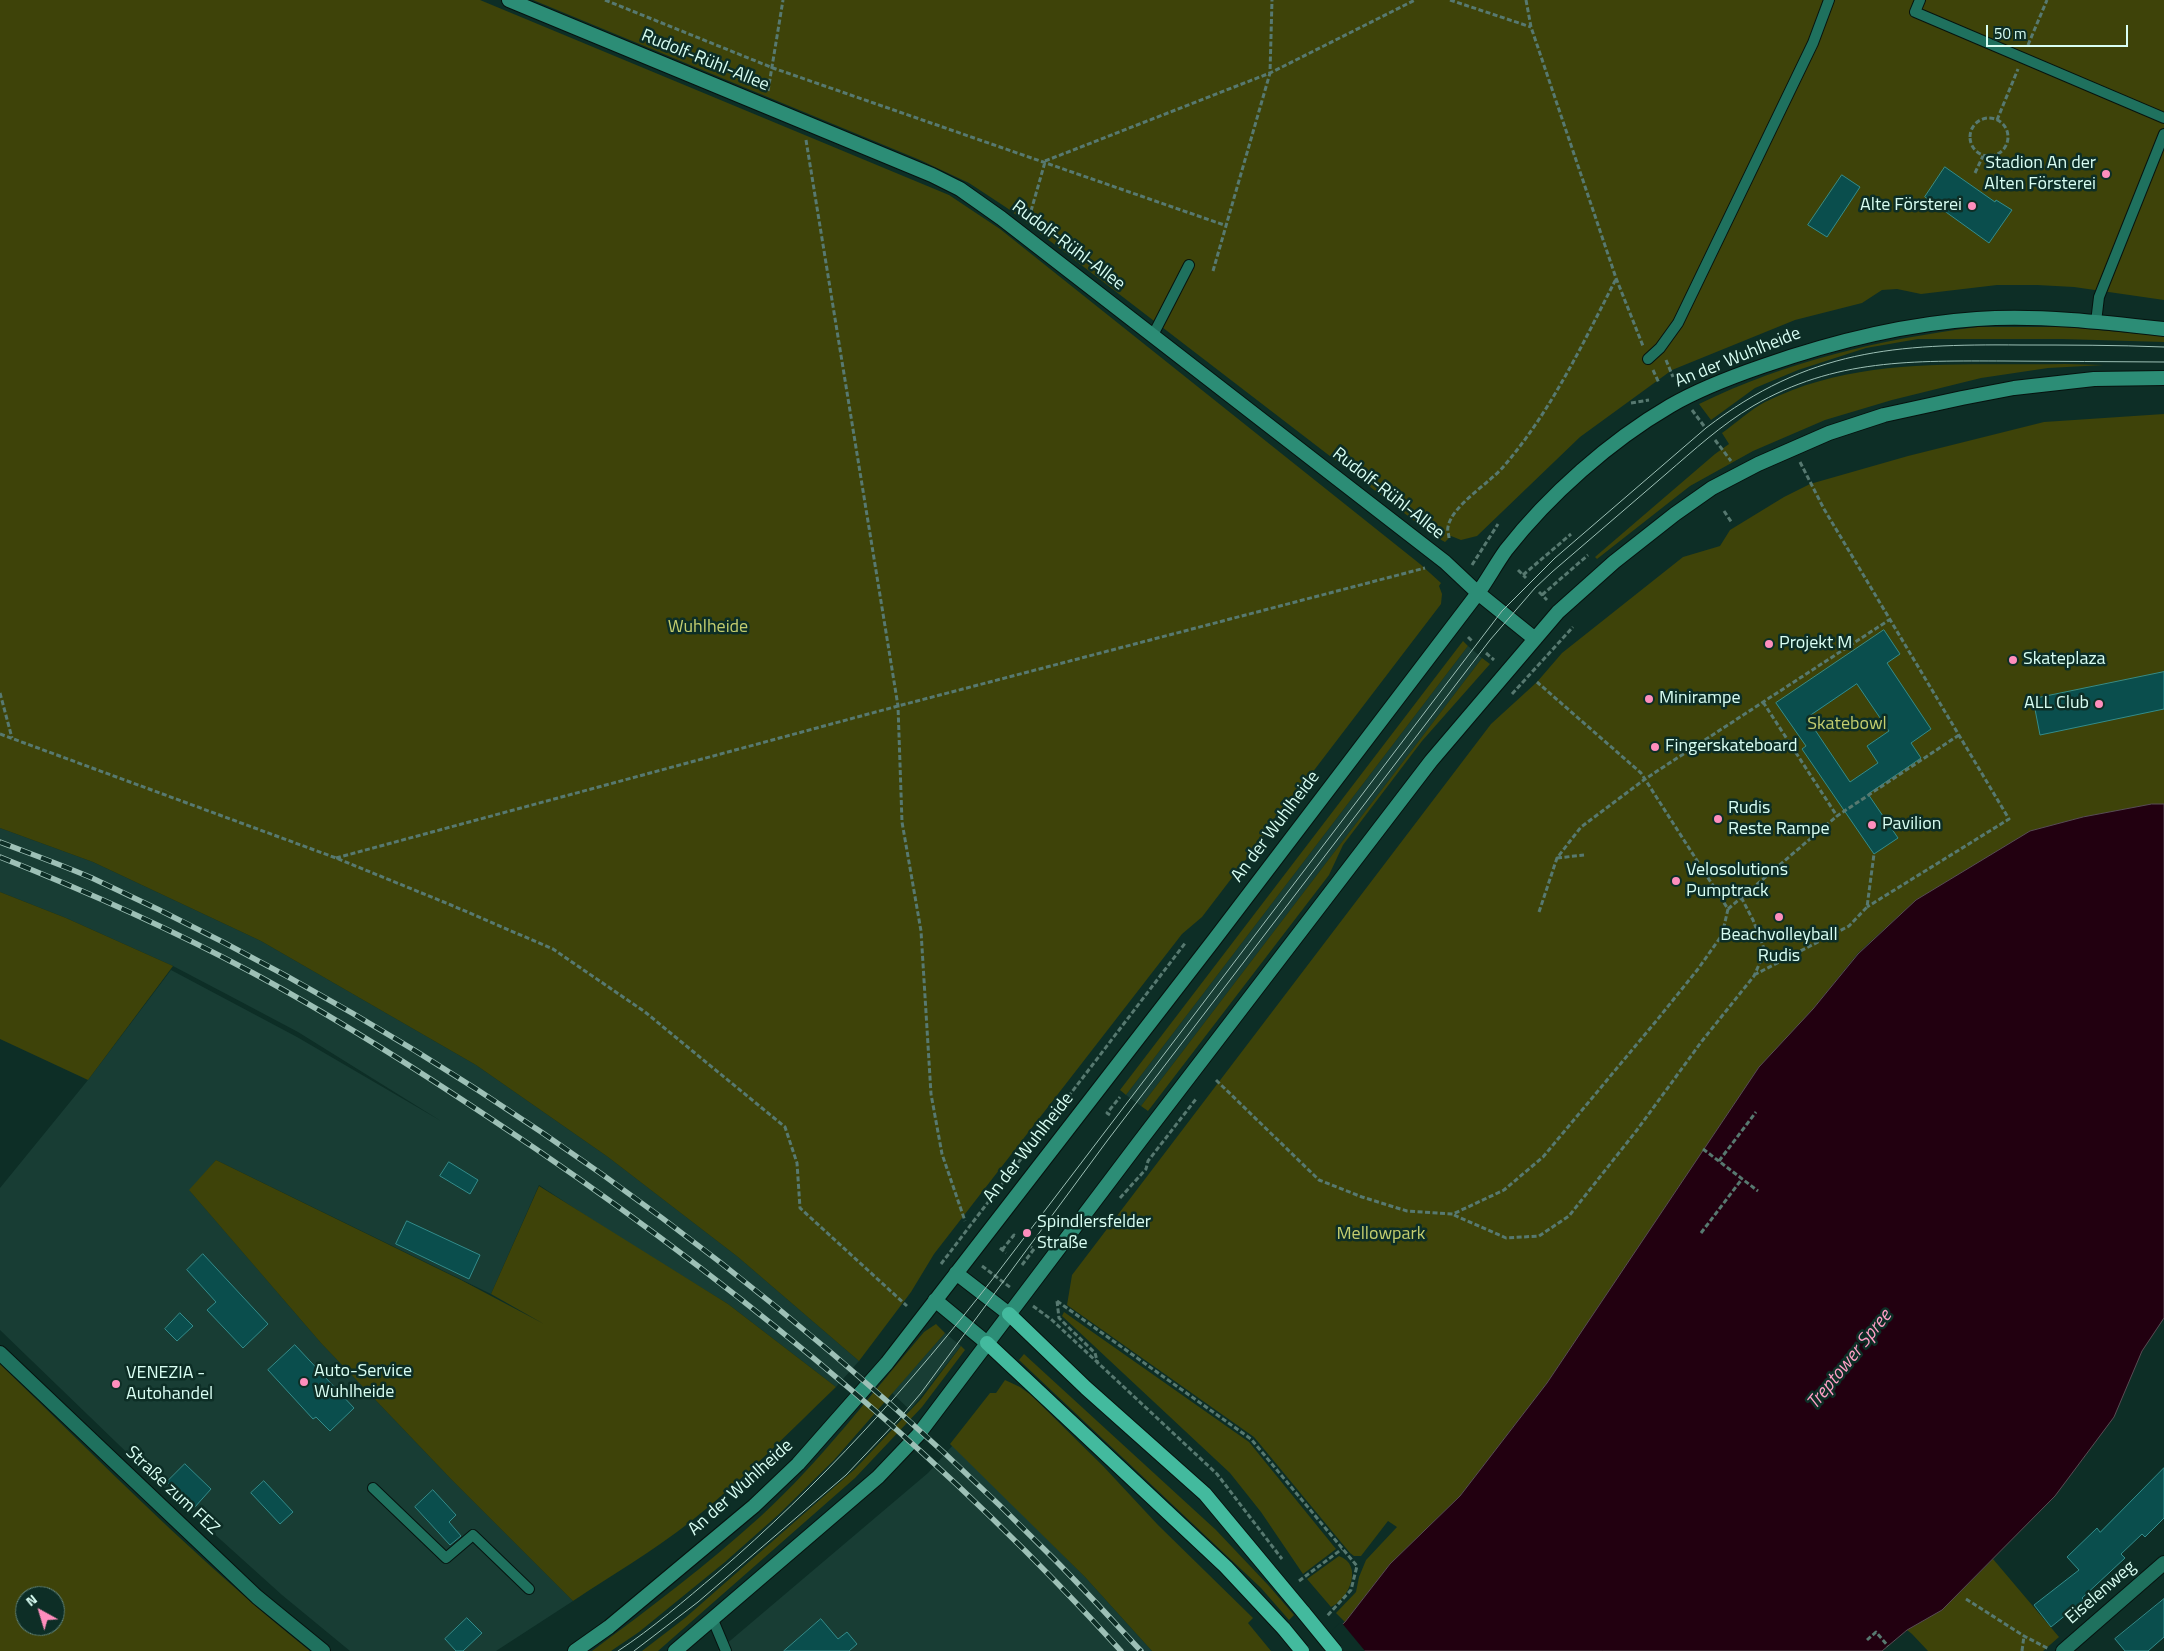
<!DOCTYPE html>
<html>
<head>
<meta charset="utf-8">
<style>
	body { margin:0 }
	#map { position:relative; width:2164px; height:1651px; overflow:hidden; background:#0d2e26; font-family:"Titillium Web",sans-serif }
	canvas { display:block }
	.north { position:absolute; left:15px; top:1586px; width:50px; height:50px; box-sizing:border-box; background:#0d2e26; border:1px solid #5f8178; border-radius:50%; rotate:321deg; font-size:14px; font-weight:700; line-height:20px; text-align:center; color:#d9fef3 }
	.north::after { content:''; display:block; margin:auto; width:18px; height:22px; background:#fe8ebd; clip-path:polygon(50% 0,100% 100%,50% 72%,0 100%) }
	.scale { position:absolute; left:1986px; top:25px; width:142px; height:22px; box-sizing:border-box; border:2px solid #d9fef3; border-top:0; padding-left:6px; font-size:15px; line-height:18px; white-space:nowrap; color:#d9fef3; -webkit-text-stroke:4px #0d2e26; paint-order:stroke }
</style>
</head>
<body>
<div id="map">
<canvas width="2164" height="1651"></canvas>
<div class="north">N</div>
<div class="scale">50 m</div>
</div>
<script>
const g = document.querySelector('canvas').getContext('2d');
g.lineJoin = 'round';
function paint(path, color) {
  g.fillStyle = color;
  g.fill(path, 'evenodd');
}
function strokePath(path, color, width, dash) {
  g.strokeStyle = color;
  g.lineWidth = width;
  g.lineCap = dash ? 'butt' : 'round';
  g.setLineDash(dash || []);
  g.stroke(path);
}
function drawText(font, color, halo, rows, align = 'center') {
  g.font = font + ' "Titillium Web",sans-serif';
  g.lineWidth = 5;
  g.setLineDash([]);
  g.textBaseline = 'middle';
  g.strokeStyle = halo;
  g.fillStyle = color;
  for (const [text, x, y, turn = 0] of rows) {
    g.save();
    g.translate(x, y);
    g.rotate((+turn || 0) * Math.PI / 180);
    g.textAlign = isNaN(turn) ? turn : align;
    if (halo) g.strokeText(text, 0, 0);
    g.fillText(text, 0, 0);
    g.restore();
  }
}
paint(new Path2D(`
	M1468,646L1482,658L1141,1106L1126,1095Z
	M0,828L93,862L261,941L476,1065L608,1157L738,1257L859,1361L836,1387L728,1304L618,1237L539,1185L491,1294L216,1160L190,1191L321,1343L451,1479L573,1601L496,1651H350L282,1595L211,1531L147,1472L0,1330V1188L88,1080L171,970L297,1037L441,1121L298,1032L232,997L173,966L66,918L0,892Z
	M945,1333L961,1346L910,1410L892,1393Z
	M953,1445L1085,1577L1152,1651H718L928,1473Z`), '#183d34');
paint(new Path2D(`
	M0,0H480L949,195L1000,229L1420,564L1441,583L1439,586L1442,594L1441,604L1202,917L1182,934L934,1254L911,1292L859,1361L738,1257L608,1157L476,1065L261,941L93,862L0,828Z
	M533,0H2164V300L2074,287L2037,285H1997L1921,294L1897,289L1882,290L1862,303L1795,320L1672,370L1580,437L1477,536L1461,540L1451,536L1445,542L1434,536L1007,208L969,183L920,160Z
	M1978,327H2066L2164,336V342L2062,339H1918L1866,348L1798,370L1755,388L1711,420L1699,404C1787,361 1881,339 1978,327Z
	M2065,364L2104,365L2048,368L1981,378L1892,400L1825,420L1753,451L1690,486L1597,559L1595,557L1715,454L1729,444L1722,433C1736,423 1750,410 1765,402C1859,355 1963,366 2065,364Z
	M2164,414V804H2152L2083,817L2030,831L1916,900L1858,953L1813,1009L1759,1067L1547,1383L1460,1496L1390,1564L1345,1622L1336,1613L1356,1592L1359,1577L1366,1560L1397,1527L1388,1521L1361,1556H1354L1350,1553L1254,1437L1067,1305L1072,1275L1491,724L1537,682L1562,653L1683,557L1720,546L1730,530L1784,497L1810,484L1908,456L2044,422Z
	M1463,641L1468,646L1126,1095L1120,1090Z
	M1482,658L1490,664L1422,741L1343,845L1329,875L1148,1111L1141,1106Z
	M0,892L66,918L173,966L88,1080L0,1039Z
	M216,1160L461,1280L544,1324L491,1294L539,1186L728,1304L836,1387C788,1433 742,1481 690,1522C653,1551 612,1575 573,1601L451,1479L321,1343L189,1190Z
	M1064,1312L1249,1442L1336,1549L1303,1574L1261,1512L1230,1473L1062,1316Z
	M936,1324L945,1333L834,1460L778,1515L725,1562L639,1632L611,1651H592C650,1608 707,1565 761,1516C821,1461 871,1394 924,1332Z
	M961,1346L965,1350L922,1407L855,1478L658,1651H642L685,1618L855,1469L921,1399Z
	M1024,1354L1216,1530L1269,1586L1294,1615L1289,1620L1261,1588L1019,1360Z
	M0,1364C101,1462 200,1563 310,1651H0ZM25,1596H55V1626H25Z
	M1005,1380L1020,1387L1031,1395L1103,1466L1158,1525L1253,1618L1248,1623L1271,1651H1152L1085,1577L950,1444L990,1393H996Z
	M1339,1556C1364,1565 1349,1599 1331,1607L1307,1579Z
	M1993,1559L2059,1637L2043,1651H1928L1912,1634L1907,1630L1942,1610Z`), '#3e4309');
const water = new Path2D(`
	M2152,804H2164V1318L2142,1351L2114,1417L2055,1496L1942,1610L1907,1630L1882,1651H1323L1331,1635L1345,1622L1390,1564L1460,1496L1547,1383L1759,1067L1813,1009L1858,954L1916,900L2030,831L2083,817Z`);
paint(water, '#220010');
strokePath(water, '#594c54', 1);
paint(new Path2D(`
	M1341,1622L1365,1651H1320L1329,1633Z`), '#0d2e26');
const building = new Path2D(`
	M1945,167L1995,202L1996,200L2012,210L1989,243L1925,197Z
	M1842,175L1860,187L1827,237L1808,225Z
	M1884,630L1900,654L1887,663L1931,729L1911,743L1921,758L1868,794L1898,838L1874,854L1802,749L1806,746L1776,703ZM1857,684L1889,731L1867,746L1878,763L1850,782L1807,718Z
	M2164,672V709L2040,735L2033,699Z
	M449,1162L478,1180L470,1194L440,1176Z
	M407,1221L480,1255L469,1279L396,1244Z
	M203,1254L268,1324L243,1348L207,1310L216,1302L187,1270Z
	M180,1313L193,1326L177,1341L165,1329Z
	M295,1345L354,1408L330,1431L316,1417L313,1419L268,1370Z
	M185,1464L211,1489L194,1508L167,1482Z
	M2164,1468V1518L2145,1537L2142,1534L2121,1554L2125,1558L2082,1598L2084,1600L2051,1627L2034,1605L2079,1570L2067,1557L2097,1528L2100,1532Z
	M264,1481L293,1512L280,1524L251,1493Z
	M433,1490L456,1515L449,1522L461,1536L450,1545L415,1507Z
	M2164,1599V1637L2148,1651H2125L2115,1639Z
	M467,1618L482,1633L463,1651H456L445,1639Z
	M821,1619L838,1639L847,1632L857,1644L849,1651H784Z`);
paint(building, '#0a4e4d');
strokePath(building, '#338c8b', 1);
const service = new Path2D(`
	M1920,0L1915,12L2164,118
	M2096,322L2099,297L2164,134
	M1153,335L1189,265
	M1648,359L1660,348L1678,323L1813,43L1829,0
	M373,1488L446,1558L473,1535L529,1589
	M713,1620L726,1651`);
const minor = new Path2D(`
	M0,1353L257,1597L323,1651
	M2063,1651L2164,1563`);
const secondary = new Path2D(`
	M509,0L932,175L960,189L1001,218L1445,562L1478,593L1535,639
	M956,1273L1009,1314
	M935,1300L987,1343
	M575,1651L609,1627L754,1506L798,1464L887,1363L1214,940L1478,593C1488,579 1496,564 1506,550C1549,495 1610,441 1670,406C1699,389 1731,377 1763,366C1832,342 1903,324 1977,319C2039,315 2102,322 2164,329
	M675,1651L878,1477L918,1435L1140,1141L1431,761L1558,612L1614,562L1675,514L1712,488L1758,464L1829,433L1884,415L1962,398L2014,388L2094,379L2164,378`);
const trunk = new Path2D(`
	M1009,1314L1086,1388L1205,1494L1304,1613
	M987,1343L1226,1567L1284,1629`);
strokePath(service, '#06130f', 12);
strokePath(minor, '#06130f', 16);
strokePath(secondary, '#06130f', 16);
strokePath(trunk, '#06130f', 16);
strokePath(new Path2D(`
	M605,0L773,68L1227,226
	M1450,0L1531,27
	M1526,0L1531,27L1616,278L1643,346
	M2028,45L2047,0
	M768,91L783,0
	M1970 137a19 19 0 1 1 38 0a19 19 0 1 1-38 0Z
	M1997,120L2018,69
	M806,140L898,706L902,822L921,931L931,1094L942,1154L965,1221
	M1045,161L1270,73L1415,0
	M1975,173L1983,156
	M1031,211L1045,162
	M1213,271L1270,73L1272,0
	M1666,360L1673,377
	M1653,370L1659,383
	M1631,403L1649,400
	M1692,410L1704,426
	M1715,440L1731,461
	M1800,462L1824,509L2009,819L1867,907
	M1724,511L1732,523
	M1449,538C1449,535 1447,530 1448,527C1452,505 1490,483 1504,466C1552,410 1583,343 1616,279
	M1472,565L1498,524
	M1518,570L1526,578
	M1523,575L1571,534
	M1539,592L1547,600
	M1542,595L1588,555
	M1468,637L1472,641
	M1486,653L1494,660
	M0,693L12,738
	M1512,694L1573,627
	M1763,702L1837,816L1959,735
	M0,734L336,858L451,905L553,949L645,1012L785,1127L797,1163L800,1208L907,1306
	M336,858L898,706L1425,568
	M1557,858L1584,855
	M1728,909L1837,816
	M1539,912L1557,858L1581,827L1645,779L1889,620
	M1754,975L1849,926L1867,907L1874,854
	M1216,1080L1319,1180L1362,1197L1407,1211L1453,1214L1504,1190L1543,1157L1657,1020L1698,969L1722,935L1728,909L1641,773L1537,682
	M1110,1115L1107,1113L1120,1097
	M1703,1149L1758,1191
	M1719,1161L1756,1112
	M1120,1198L1146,1169L1148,1161L1196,1099
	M1454,1215L1506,1238L1539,1236L1569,1216L1637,1130L1702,1041L1754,976L1765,951L1753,920L1741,897
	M1701,1233L1742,1179
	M1000,1248L1006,1253
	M1002,1250L1014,1235L1016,1237
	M941,1264L1186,942
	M1022,1265L1034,1249L1031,1247
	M982,1266L1011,1288
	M1057,1301L1251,1439L1357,1566L1351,1590L1327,1616
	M1057,1301L1059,1318L1095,1353L1098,1364
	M1033,1306L1052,1320L1217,1474L1282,1559
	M1299,1581L1342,1549
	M1966,1599L2024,1636L2049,1649
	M1867,1640L1876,1632L1888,1646
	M2022,1651L2024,1636`), '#577970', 3, [5, 2.5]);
strokePath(service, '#1f715e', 10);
strokePath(minor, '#1f715e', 14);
strokePath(secondary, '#2c8d76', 14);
strokePath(trunk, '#43ba9e', 14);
strokePath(new Path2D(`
	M618,1651C653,1628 685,1600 716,1574C820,1485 911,1384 995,1276L1502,611L1555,558L1706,428C1809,349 1895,344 2020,345C2068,345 2116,345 2164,347
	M634,1651L698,1602L846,1475L899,1419L921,1393L1107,1141L1490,640L1535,588L1552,572C1590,539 1628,507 1666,474C1694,450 1721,425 1753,406C1835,358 1914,361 2005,361C2058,361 2111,362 2164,362`), '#9dc0b6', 1);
const rail = new Path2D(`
	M0,842C31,854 62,865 92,878C451,1043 775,1278 1053,1558C1083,1588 1112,1620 1141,1651
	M0,857C86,891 171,929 253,973C351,1026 444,1087 536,1149C748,1294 948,1461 1121,1651`);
strokePath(rail, '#9dc0b6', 5.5);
strokePath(rail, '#0d2e26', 4, [11]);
const trunkBridge = new Path2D(`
	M1304,1613L1335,1651
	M1284,1629L1302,1651`);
strokePath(trunkBridge, '#06130f', 16, []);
strokePath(trunkBridge, '#43ba9e', 14);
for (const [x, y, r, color] of [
	[2106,174,5,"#fe8ebd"],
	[1972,206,5,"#fe8ebd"],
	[1769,644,5,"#fe8ebd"],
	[2013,660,5,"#fe8ebd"],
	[1649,699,5,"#fe8ebd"],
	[2099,704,5,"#fe8ebd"],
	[1655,747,5,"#fe8ebd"],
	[1718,819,5,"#fe8ebd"],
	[1872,825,5,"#fe8ebd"],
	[1676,881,5,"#fe8ebd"],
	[1779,917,5,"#fe8ebd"],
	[1027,1233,5,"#fe8ebd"],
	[304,1382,5,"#fe8ebd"],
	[116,1384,5,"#fe8ebd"]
]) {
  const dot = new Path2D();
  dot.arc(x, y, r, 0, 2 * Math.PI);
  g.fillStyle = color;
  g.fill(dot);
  strokePath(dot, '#0d2e26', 2);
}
drawText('18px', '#d9fef3', '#0d2e26', [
	["Rudolf-Rühl-Allee",705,61,22],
	["Rudolf-Rühl-Allee",1068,246,37],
	["An der Wuhlheide",1738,358,-22],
	["Rudolf-Rühl-Allee",1388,494,38],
	["An der Wuhlheide",1276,827,-53],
	["An der Wuhlheide",1029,1148,-52],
	["An der Wuhlheide",741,1488,-42],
	["Straße zum FEZ",172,1491,43],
	["Eiselenweg",2101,1593,-41]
]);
drawText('18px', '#d9fef3', '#0d2e26', [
	["Stadion An der",2096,164,"right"],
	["Alten Försterei",2096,185,"right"],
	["Alte Försterei",1962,206,"right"],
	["Projekt M",1779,644],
	["Skateplaza",2023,660],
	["Minirampe",1659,699],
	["ALL Club",2089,704,"right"],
	["Fingerskateboard",1665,747],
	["Rudis",1728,809],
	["Reste Rampe",1728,830],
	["Pavilion",1882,825],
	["Velosolutions",1686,871],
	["Pumptrack",1686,892],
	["Beachvolleyball",1779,936,"center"],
	["Rudis",1779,957,"center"],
	["Spindlersfelder",1037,1223],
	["Straße",1037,1244],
	["Auto-Service",314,1372],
	["Wuhlheide",314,1393],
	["VENEZIA -",126,1374],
	["Autohandel",126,1395]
], 'left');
drawText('18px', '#c4ce6f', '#0d2e26', [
	["Wuhlheide",708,628],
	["Skatebowl",1847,725],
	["Mellowpark",1381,1235]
]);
drawText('italic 19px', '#fd9fc5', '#0d2e26', [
	["Treptower Spree",1850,1360,-51]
]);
</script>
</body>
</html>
